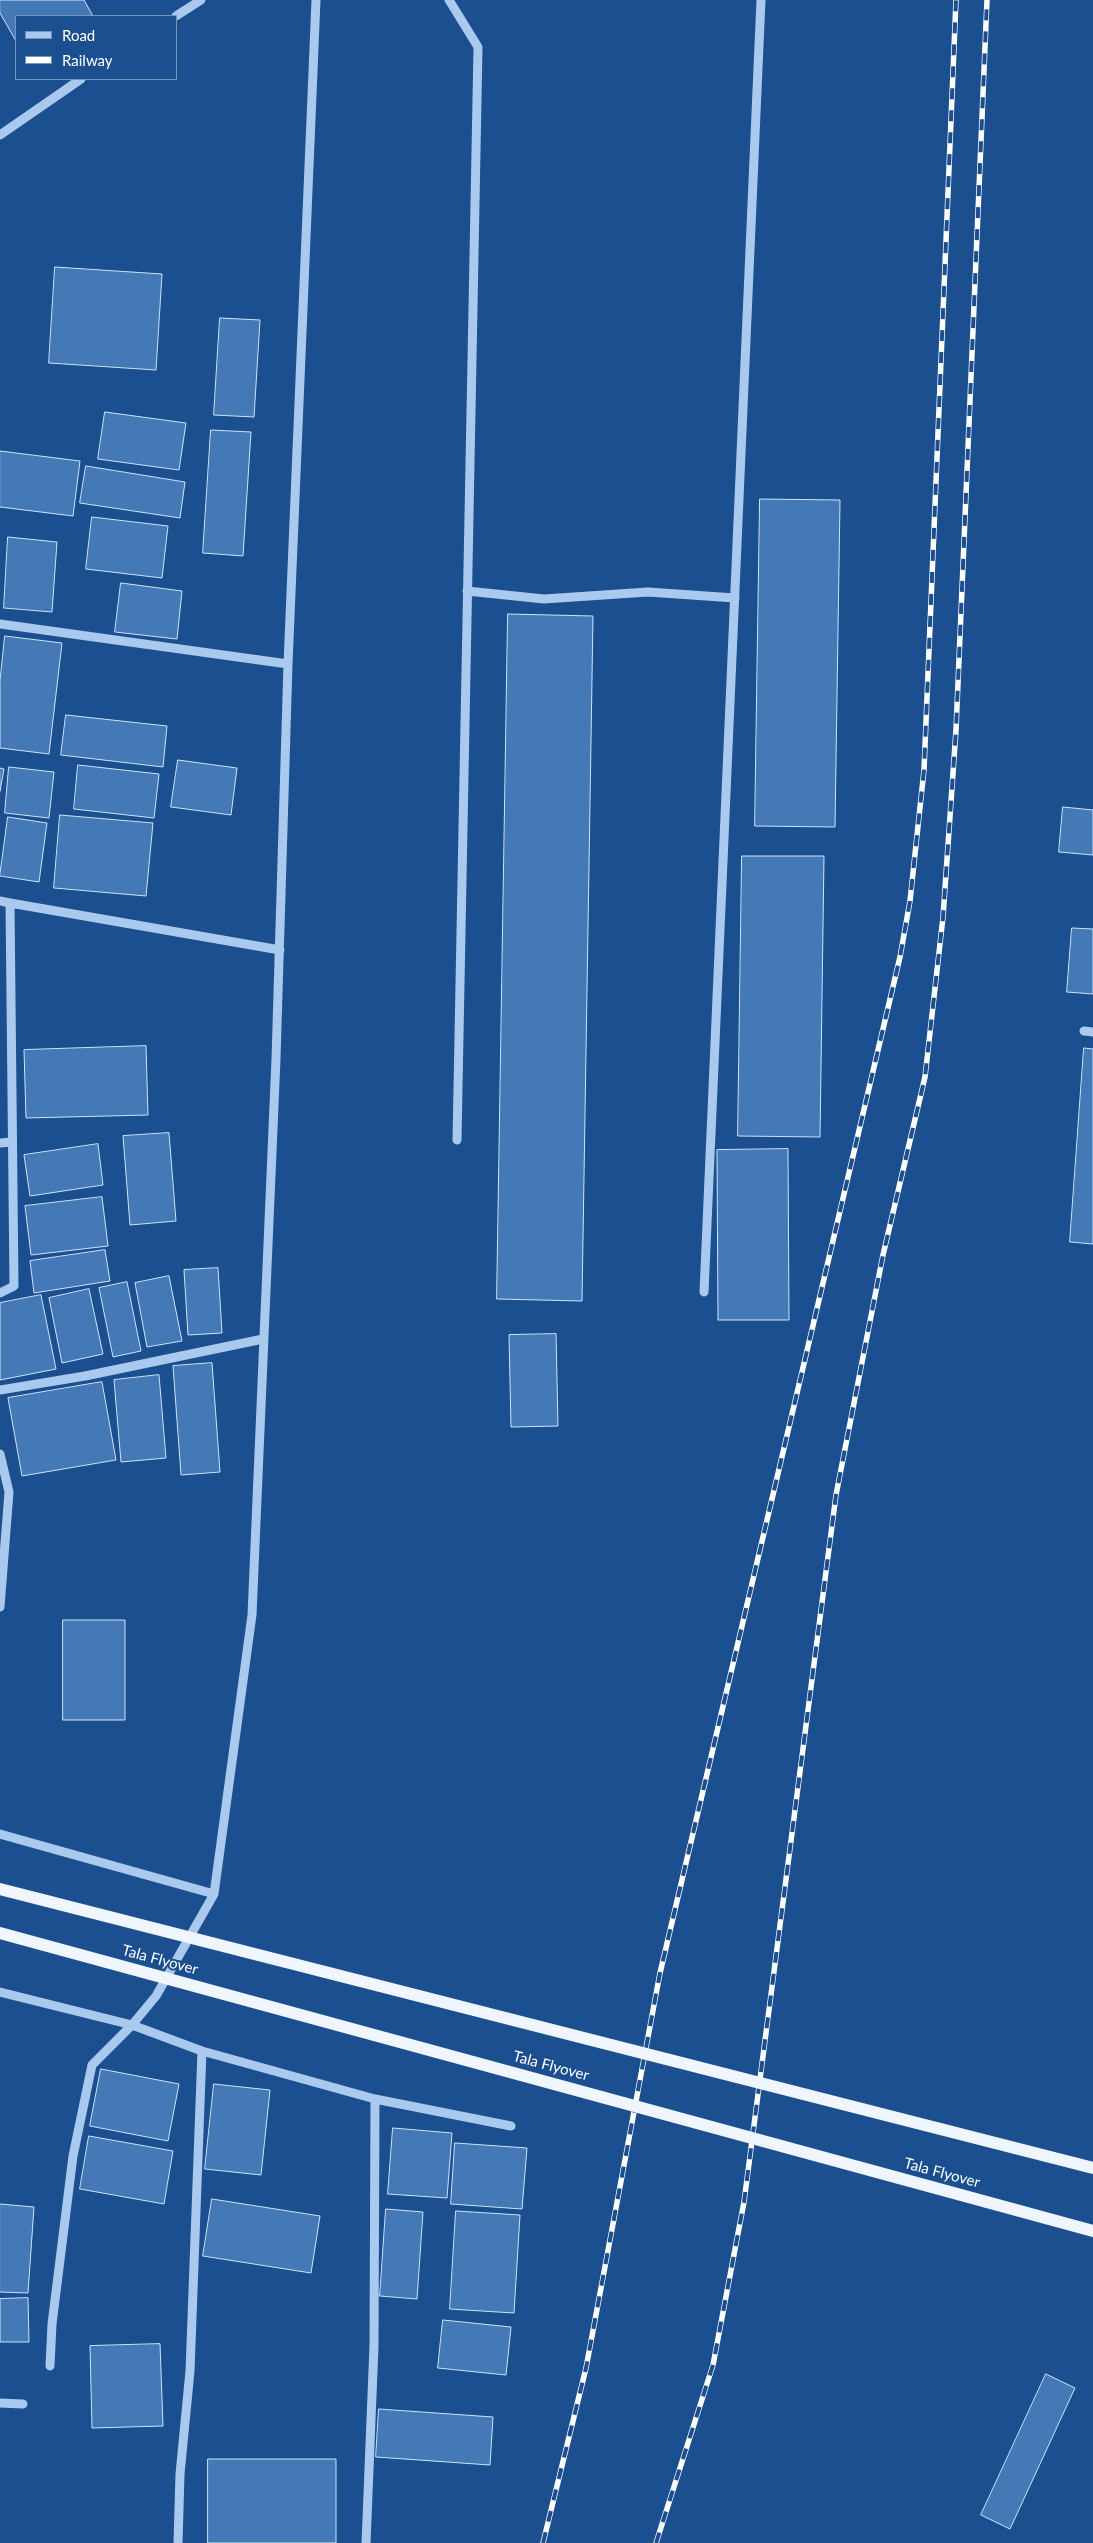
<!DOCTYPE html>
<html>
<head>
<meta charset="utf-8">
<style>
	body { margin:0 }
	#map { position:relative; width:1093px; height:2543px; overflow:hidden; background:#1b4f8f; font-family:Lato,sans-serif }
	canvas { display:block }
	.legend { position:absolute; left:15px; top:15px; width:162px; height:65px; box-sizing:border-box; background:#1b4f8f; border:1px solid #7695bc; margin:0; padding:6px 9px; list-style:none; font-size:15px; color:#fff }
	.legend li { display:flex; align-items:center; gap:10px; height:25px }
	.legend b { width:25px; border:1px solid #7695bc }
</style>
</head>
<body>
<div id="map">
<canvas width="1093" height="2543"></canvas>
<ul class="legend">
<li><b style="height:6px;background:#a9c9ee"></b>Road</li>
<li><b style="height:6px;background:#fff"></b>Railway</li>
</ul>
</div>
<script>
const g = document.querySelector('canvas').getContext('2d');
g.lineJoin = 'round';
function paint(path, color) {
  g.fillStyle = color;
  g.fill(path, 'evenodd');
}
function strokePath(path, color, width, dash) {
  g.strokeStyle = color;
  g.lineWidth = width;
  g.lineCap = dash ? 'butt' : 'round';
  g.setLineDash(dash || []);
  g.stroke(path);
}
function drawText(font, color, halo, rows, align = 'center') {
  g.font = font + ' Lato,sans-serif';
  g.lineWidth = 4;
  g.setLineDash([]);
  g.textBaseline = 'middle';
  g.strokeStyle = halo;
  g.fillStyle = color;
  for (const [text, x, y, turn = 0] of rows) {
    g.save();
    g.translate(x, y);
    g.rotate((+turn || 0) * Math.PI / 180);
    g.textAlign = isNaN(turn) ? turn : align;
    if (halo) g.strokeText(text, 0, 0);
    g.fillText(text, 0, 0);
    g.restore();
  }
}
const building = new Path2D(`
	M0,0H84L93,16H16V41L0,13Z
	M55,267L162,274L156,370L49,363Z
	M220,318L260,320L254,417L214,415Z
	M105,412L186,423L179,470L98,459Z
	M211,430L251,432L243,556L203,553Z
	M0,451L80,461L73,516L0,507Z
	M86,466L185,482L180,518L80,503Z
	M760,499L840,500L835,827L755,826Z
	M92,517L168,526L162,578L86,569Z
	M8,537L57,542L52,612L4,608Z
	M121,583L182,591L177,639L115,632Z
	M508,614L593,616L582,1301L497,1299Z
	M5,636L62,643L49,754L0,748V681Z
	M66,715L167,726L163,767L61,755Z
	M178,760L237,768L231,815L171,807Z
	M78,765L159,774L154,818L74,809Z
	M9,767L54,772L49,818L5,813Z
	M0,768L4,769L0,791Z
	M1063,807L1093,810V855L1059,852Z
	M60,815L153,823L146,896L54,888Z
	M8,817L47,823L39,882L0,876Z
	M742,856H824L820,1137L738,1136Z
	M1072,928L1093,929V994L1067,992Z
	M146,1046L148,1115L26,1118L24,1050Z
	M1084,1048L1093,1049V1244L1070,1242Z
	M169,1133L176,1221L130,1225L123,1136Z
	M98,1144L103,1185L30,1196L24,1155Z
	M788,1149L789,1320H718L717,1150Z
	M102,1197L108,1246L31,1255L25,1206Z
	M105,1250L110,1281L34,1293L30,1261Z
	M218,1268L222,1333L188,1335L184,1270Z
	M169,1276L182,1341L147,1347L135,1283Z
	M127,1282L141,1351L113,1357L99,1288Z
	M89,1289L103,1354L62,1363L49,1298Z
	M41,1295L56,1369L0,1380V1303Z
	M556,1334L558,1426L511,1427L509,1335Z
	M212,1363L220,1472L181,1475L173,1366Z
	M159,1375L166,1458L121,1462L114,1380Z
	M102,1382L116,1460L22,1476L8,1398Z
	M63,1620H125V1720H63Z
	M101,2069L179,2084L168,2141L90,2126Z
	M214,2084L270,2090L261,2175L205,2169Z
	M393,2128L452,2133L447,2198L388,2194Z
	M89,2136L173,2151L164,2204L80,2189Z
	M455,2143L527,2148L522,2209L451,2204Z
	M212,2199L320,2216L311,2273L203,2256Z
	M0,2204L34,2207L28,2293L0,2292Z
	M386,2209L423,2212L417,2299L380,2296Z
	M456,2211L520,2215L514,2313L450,2309Z
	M28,2298L29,2342H0V2299Z
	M443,2320L511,2327L506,2375L438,2368Z
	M160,2344L163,2426L92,2428L90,2346Z
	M1046,2374L1075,2388L1010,2529L981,2515Z
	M379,2409L493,2417L490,2465L376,2457Z
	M208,2459H336V2543H208Z`);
paint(building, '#4478b7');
strokePath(building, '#cfe3fa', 1);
strokePath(new Path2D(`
	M449,0L478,47L457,1140
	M176,16L201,0
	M0,135L81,79
	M467,591L544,599L648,592L735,598
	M0,624L288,664
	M0,901L10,903L14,1286L0,1293
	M10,903L280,950
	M1084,1031L1093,1032
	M0,1143L11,1142
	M704,1292L761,0
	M0,1390L85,1376L263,1339
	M0,1454L9,1492L0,1607
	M0,1834L214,1894
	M0,1992L132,2025L202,2051L375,2099L511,2126
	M50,2366L52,2324L73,2156L92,2065L132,2025L156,1996L214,1894L252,1615L276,1059L288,664L316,0
	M0,2403L23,2404
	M178,2543L180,2474L190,2371L202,2051
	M366,2543L374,2346L375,2099`), '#a9c9ee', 9);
const rail = new Path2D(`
	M543,2543L586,2368L660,1973L900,957L910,901L924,770L956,0
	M656,2543L713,2365L744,2202L836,1495L883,1255L925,1077L943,917L956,730L987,0`);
strokePath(rail, '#fff', 5.5);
strokePath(rail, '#1b4f8f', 4, [11]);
strokePath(new Path2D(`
	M0,1889L1093,2168
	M0,1933L1093,2231`), '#f0f6ff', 12);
drawText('15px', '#fff', '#1b4f8f', [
	["Tala Flyover",160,1960,15],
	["Tala Flyover",551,2066,15],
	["Tala Flyover",942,2173,15]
]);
</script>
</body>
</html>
